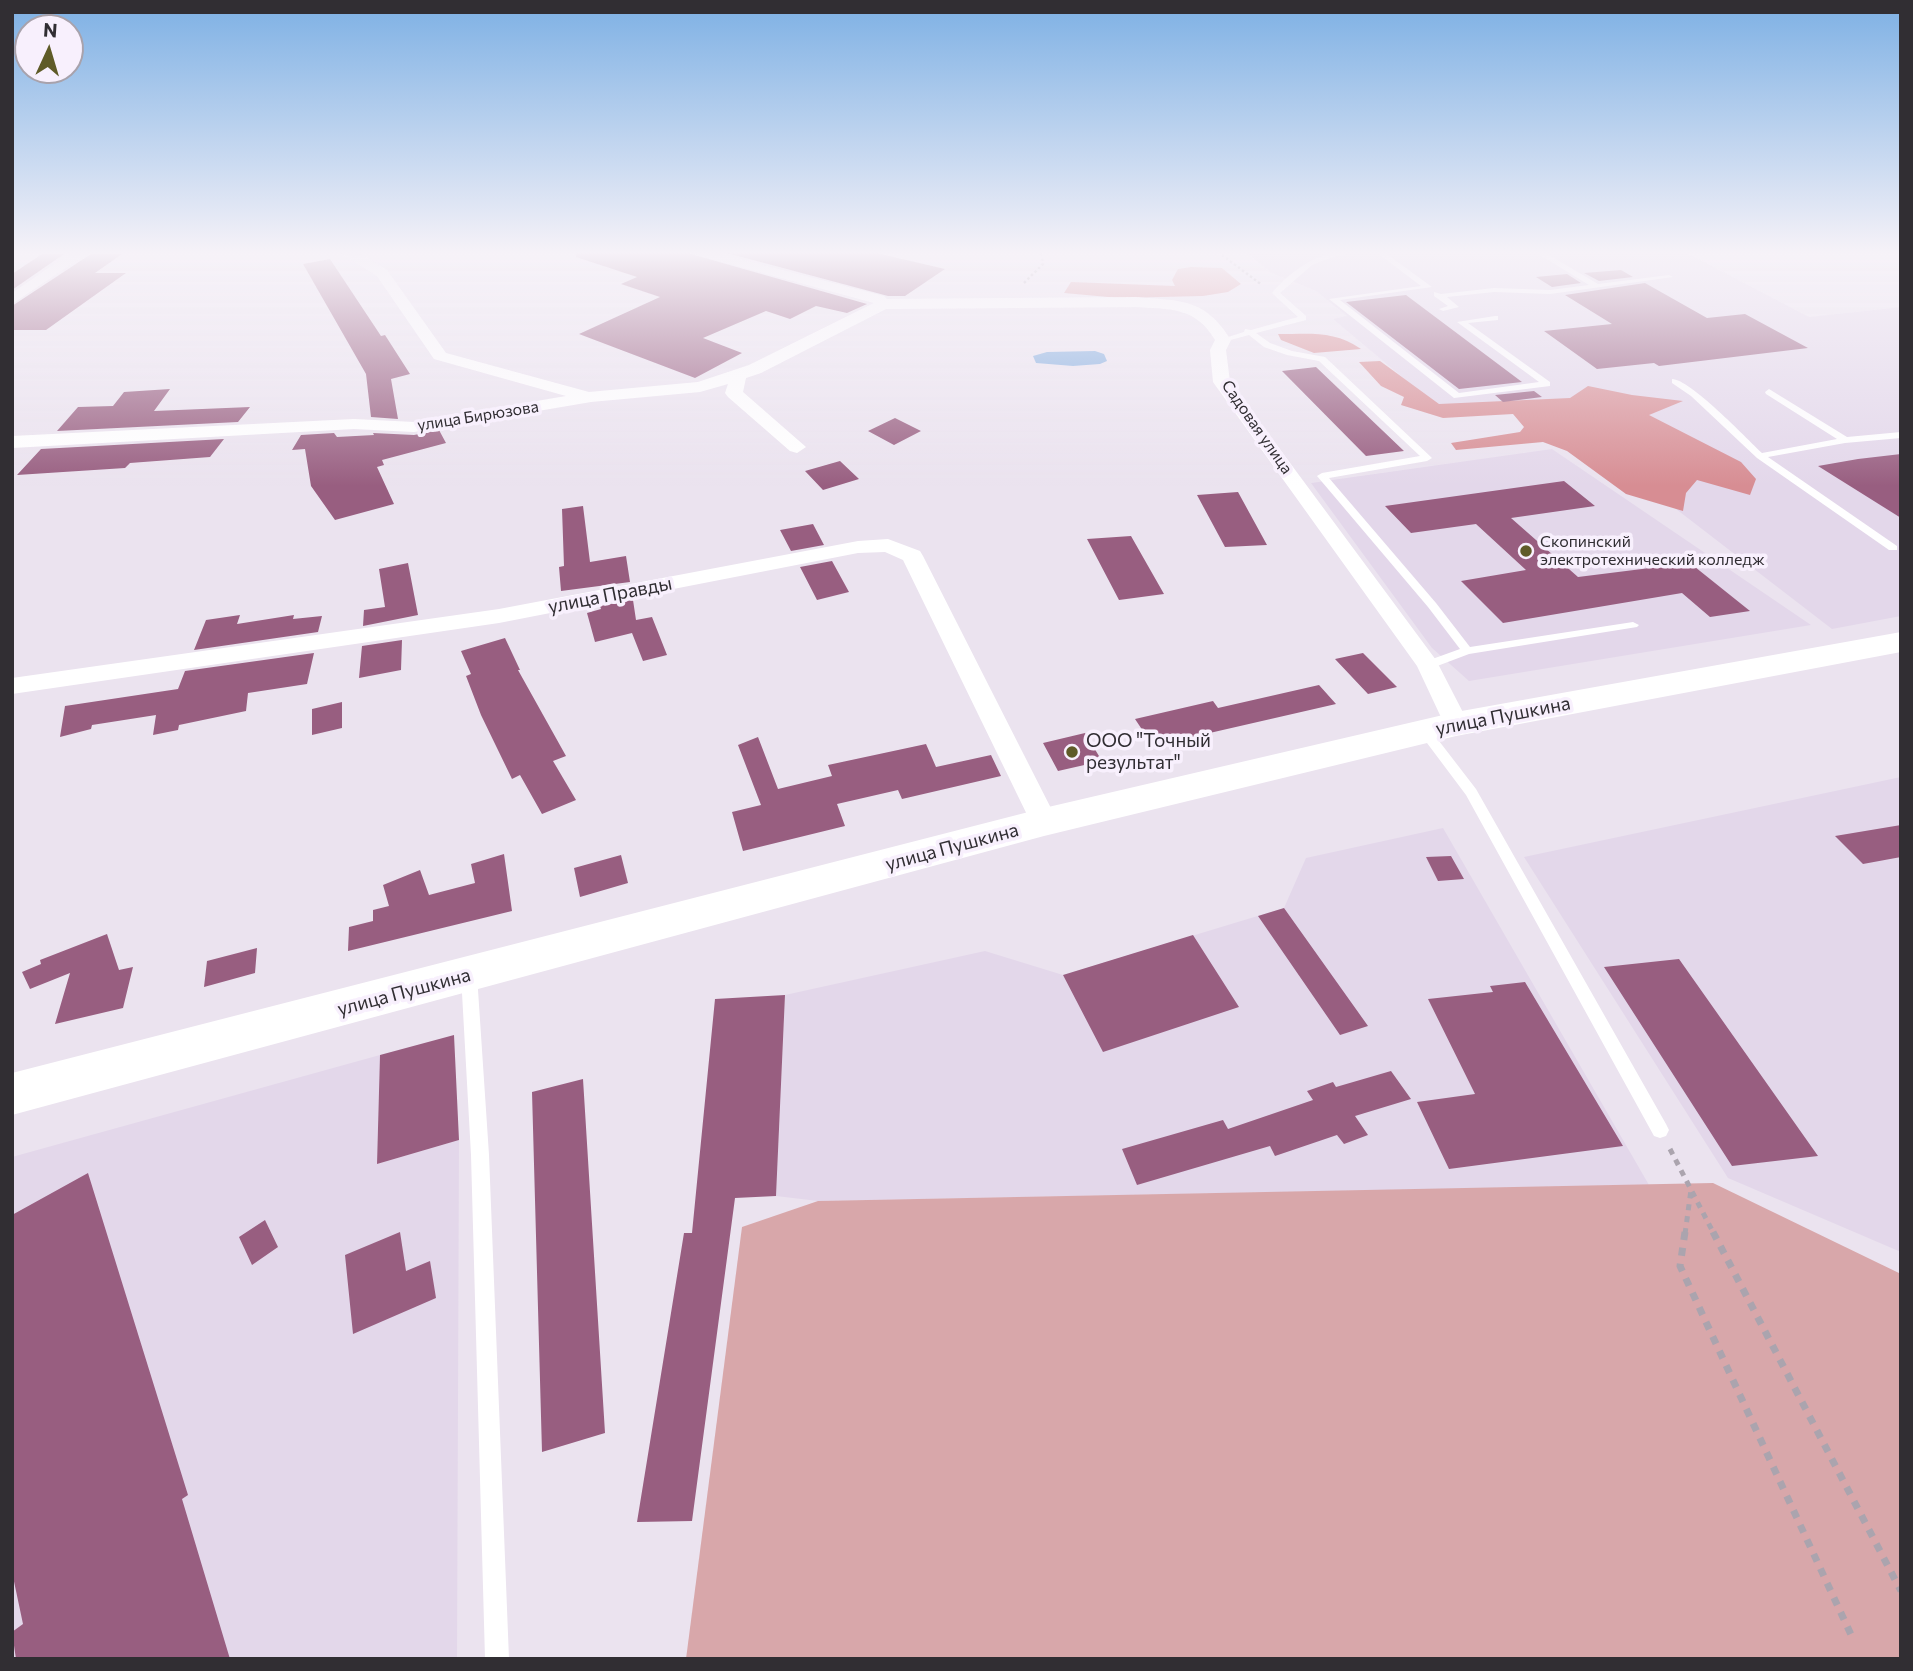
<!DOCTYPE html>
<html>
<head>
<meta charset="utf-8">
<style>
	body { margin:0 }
	#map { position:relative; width:1913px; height:1671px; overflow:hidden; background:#ebe3ef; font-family:Commissioner,sans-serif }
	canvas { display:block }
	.frame { position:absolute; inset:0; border:14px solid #312e33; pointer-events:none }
	.north { position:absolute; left:14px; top:14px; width:70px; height:70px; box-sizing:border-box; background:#f8f0fd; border:2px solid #a8a2ac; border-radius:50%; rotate:4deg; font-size:19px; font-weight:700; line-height:28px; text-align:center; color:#312e33 }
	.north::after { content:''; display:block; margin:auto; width:24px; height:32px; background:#5f5b28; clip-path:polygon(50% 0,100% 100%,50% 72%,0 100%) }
</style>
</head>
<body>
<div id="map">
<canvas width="1913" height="1671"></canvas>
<div class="frame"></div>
<div class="north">N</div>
</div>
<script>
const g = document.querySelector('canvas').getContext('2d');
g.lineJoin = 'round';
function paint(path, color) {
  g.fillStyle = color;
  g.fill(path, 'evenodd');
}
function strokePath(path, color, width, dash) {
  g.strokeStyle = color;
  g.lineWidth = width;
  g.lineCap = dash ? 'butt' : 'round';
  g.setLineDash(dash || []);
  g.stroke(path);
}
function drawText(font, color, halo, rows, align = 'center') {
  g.font = font + ' Commissioner,sans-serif';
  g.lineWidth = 7;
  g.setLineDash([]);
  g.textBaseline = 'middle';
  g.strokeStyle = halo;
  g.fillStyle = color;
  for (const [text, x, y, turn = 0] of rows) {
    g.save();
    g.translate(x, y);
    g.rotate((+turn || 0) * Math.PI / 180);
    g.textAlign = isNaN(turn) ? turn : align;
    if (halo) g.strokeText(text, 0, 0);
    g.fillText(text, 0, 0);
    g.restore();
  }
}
paint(new Path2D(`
	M1246,252H1685L1809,317L1901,307V616L1832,629L1537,402L1444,412L1333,319L1347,316L1316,291L1270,272Z
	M1552,449L1811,625L1469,681L1432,648L1311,483Z
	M1901,777V1252L1728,1178L1524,857Z
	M1443,828L1649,1185L818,1201L776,1196L785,995L985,951L1063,975L1284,908L1306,858Z
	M380,1055L377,1164L459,1140L457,1659H12V1157Z`), '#e3d7ea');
paint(new Path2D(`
	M1713,1183L1901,1274V1659H686L742,1227L818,1201Z`), '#d8a7aa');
paint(new Path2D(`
	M1191,267L1222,268L1241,284L1228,292L1203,296L1119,298L1064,293L1071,282L1175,286L1172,280L1178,269Z
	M1278,334C1310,334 1334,330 1361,349L1314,353L1281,340Z
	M1380,361L1439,404L1570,398L1588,386L1632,395L1683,401L1649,415L1741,462L1756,479L1750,495L1697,480L1686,493L1683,511L1626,494L1567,451L1543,442L1456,450L1451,443L1520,432L1524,427L1513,414L1443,418L1401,405L1404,397L1381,386L1359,362Z`), '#d78d93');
paint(new Path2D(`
	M1095,351L1104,354L1107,361L1100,364L1073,366L1036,363L1033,356L1047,352Z`), '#7da9dd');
paint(new Path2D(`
	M576,252H684L867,304L847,313L816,306L790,319L766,311L703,338L742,353L695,378L579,334L660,297L621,284L637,277L576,257Z
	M723,252H872L945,269L905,296H888Z
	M42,254H64L12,290V274Z
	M91,254H122L95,273H126L46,330H12V306Z
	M330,259L381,336L385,335L410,374L391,379L398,419L371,417L366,374L303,264Z
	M1621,270L1633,277L1599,281L1584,273Z
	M1567,274L1581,283L1552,287L1536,277Z
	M1645,283L1707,318L1745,314L1808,348L1659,366L1654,363L1597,369L1544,331L1612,324L1565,295Z
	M1406,295L1522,382L1459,389L1346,302Z
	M1316,367L1404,451L1366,456L1282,371Z
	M170,389L154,411L250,407L238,422L57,431L78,407L113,406L124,392Z
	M1534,391L1542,397L1503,402L1495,395Z
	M895,418L921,431L894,445L868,431Z
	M439,430L446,443L382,460L384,465L377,467L394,504L335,520L311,486L305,449L292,450L301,435L334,433L337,437L374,435L373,433L414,435Z
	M224,439L210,457L130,463L125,468L17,475L41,449Z
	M1901,454V518L1818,466L1858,459Z
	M840,461L859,479L823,490L805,471Z
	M1564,481L1595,506L1511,518L1578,577L1690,563L1750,611L1710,617L1682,593L1503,623L1461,581L1526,570L1476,524L1411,533L1385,506Z
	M1238,492L1267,545L1225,547L1197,495Z
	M583,506L590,562L626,556L630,582L561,591L559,567L564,566L562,509Z
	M813,524L824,545L791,551L780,530Z
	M1131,536L1164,594L1119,600L1087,539Z
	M832,561L849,592L817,600L800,567Z
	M408,563L418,615L363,626L364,610L385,607L379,569Z
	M633,600L636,620L652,617L667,655L643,661L632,633L595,642L587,613L601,609L600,606Z
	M240,615L237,624L294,615L293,619L322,616L318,632L194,650L206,620Z
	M505,638L520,670H518L566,756L553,761L576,800L542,814L520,775L512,779L481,715L466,676L471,674L461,651Z
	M402,640L401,670L359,678L362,646Z
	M314,653L307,684L248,693L246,711L179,725L178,730L153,735L156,715L92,725L91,729L60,737L65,706L178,689L185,671Z
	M1363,653L1397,687L1368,694L1335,659Z
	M1319,685L1336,704L1153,746L1135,719L1213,701L1218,708Z
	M342,702V728L312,735V709Z
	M1085,733L1102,761L1058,771L1043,743Z
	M758,737L778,789L832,776L828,765L926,744L936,767L991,755L1001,776L902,799L898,790L837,804L845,826L743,851L732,812L761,805L738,745Z
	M1901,825V857L1863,864L1835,836Z
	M504,854L512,911L348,951L349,927L373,921V910L389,906L383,885L420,870L429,895L475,883L471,864Z
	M621,855L628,883L580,897L574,868Z
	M1451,856L1464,879L1438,881L1426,857Z
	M1284,908L1368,1026L1340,1035L1258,916Z
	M107,934L119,970L133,967L123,1008L55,1024L70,973L30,989L22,972L41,964L40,960Z
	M1193,935L1239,1007L1103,1052L1063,975Z
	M257,948L255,973L204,987L207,961Z
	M1679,959L1818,1156L1732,1166L1604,967Z
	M1525,982L1623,1146L1449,1169L1417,1102L1475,1094L1428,999L1493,992L1490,986Z
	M785,995L776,1196L735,1198L692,1521L637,1522L684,1233H692L715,999Z
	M454,1035L459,1140L377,1164L380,1055Z
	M1391,1071L1411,1099L1355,1116L1368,1135L1344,1144L1337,1135L1275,1156L1270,1146L1137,1185L1122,1149L1223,1120L1228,1129L1313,1100L1307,1091L1333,1082L1336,1087Z
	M583,1079L605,1433L542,1452L532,1092Z
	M88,1173L188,1495L182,1499L230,1659H16L12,1632L23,1624L12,1572V1215Z
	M265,1220L278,1247L252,1265L239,1237Z
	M400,1232L406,1271L430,1261L436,1298L353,1334L345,1255Z`), '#985e80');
strokePath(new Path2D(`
	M1218,252L1262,285
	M1024,283L1043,264L1041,252`), '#aba4ae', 2.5, [2.5, 2.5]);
strokePath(new Path2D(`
	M1670,1149L1714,1234
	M1685,1234L1691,1190`), '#aba4ae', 5, [6, 6]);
strokePath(new Path2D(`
	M1685,1232L1680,1266L1854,1641
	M1713,1232L1901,1591`), '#aba4ae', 7, [8, 8]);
paint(new Path2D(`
	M1336,252H1354L1330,258L1312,265L1280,293L1306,316V320L1256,333L1270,343L1292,351L1325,357L1432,458L1427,461L1329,478L1436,603L1470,647L1633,622L1639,625L1637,627L1469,654L1432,668H1424V662L1460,649L1428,607L1317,476L1322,473L1420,456L1319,361L1287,355L1264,347L1249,335L1223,342L1219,340L1244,332L1245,329L1251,330L1298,317L1272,293C1290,272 1309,258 1336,252Z
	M1376,252H1384L1432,287L1340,300L1459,393L1539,382L1457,322L1495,316H1498V320L1468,323L1550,382V386L1454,398L1329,299L1421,286Z
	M1535,252H1544L1598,284L1669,275L1673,277L1550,294L1494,292L1447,297L1459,307L1443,311L1439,309L1448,306L1434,296V292L1441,294L1494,288L1550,290L1589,285Z
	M1672,379C1690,379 1746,438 1762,453L1837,439L1766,394L1765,392L1769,389L1847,437L1901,432V438L1845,443L1768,457L1897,546V550H1889L1757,458L1691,396L1672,383Z
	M1424,727L1429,728L1476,789L1666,1124L1669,1130L1666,1136L1660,1138L1654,1136L1466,795L1418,731Z
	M469,968L475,970L477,975L489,1155L509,1659H485L471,1155L461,975L463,970Z`), '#fff');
paint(new Path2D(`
	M72,252H89L12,304V293Z
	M339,252H357L387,270L446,353L589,392L698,382L749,365L874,303L686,252H711L884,296L887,299L1135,297C1181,301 1205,298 1231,340L1226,350L1230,382L1436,660L1469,724L1465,730L1456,733L1447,730L1417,666L1213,382L1210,350L1215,340C1196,307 1170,309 1135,307L886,309L761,373L746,378L743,392L806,447L797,453L790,451L728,397L725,393L728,384L700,392L591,402L414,432L354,429L12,448V436L354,419L414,422L566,396L434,359L377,276Z
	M888,539L920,551L923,556L1058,822L1054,829L1044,832L1034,829L903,560L885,552L858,553L499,623L12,694V678L499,609L858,541Z`), '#fff');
paint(new Path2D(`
	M1901,632V652L1456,736L1044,836L12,1115V1073L1044,808L1456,712Z`), '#fff');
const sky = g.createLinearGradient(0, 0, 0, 486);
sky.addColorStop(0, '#7db0e4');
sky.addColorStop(0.52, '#f6f2f8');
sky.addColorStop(1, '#f6f2f800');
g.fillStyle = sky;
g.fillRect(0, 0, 1913, 486);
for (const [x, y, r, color] of [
	[1526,551,7,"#5f5b28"],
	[1072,752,7,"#5f5b28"]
]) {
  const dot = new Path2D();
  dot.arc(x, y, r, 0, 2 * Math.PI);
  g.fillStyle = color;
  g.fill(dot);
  strokePath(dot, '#f8f0fd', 2.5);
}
drawText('16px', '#312e33', '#f8f0fd', [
	["улица Бирюзова",478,416,-9],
	["Садовая улица",1257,427,55]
]);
drawText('16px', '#312e33', '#f8f0fd', [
	["Скопинский",1540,542],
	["электротехнический колледж",1540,560]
], 'left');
drawText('19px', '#312e33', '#f8f0fd', [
	["улица Правды",610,595,-11],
	["улица Пушкина",1503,716,-11],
	["улица Пушкина",952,847,-15],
	["улица Пушкина",404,992,-15]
]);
drawText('19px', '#312e33', '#f8f0fd', [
	["ООО \"Точный",1086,741],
	["результат\"",1086,763]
], 'left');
</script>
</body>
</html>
